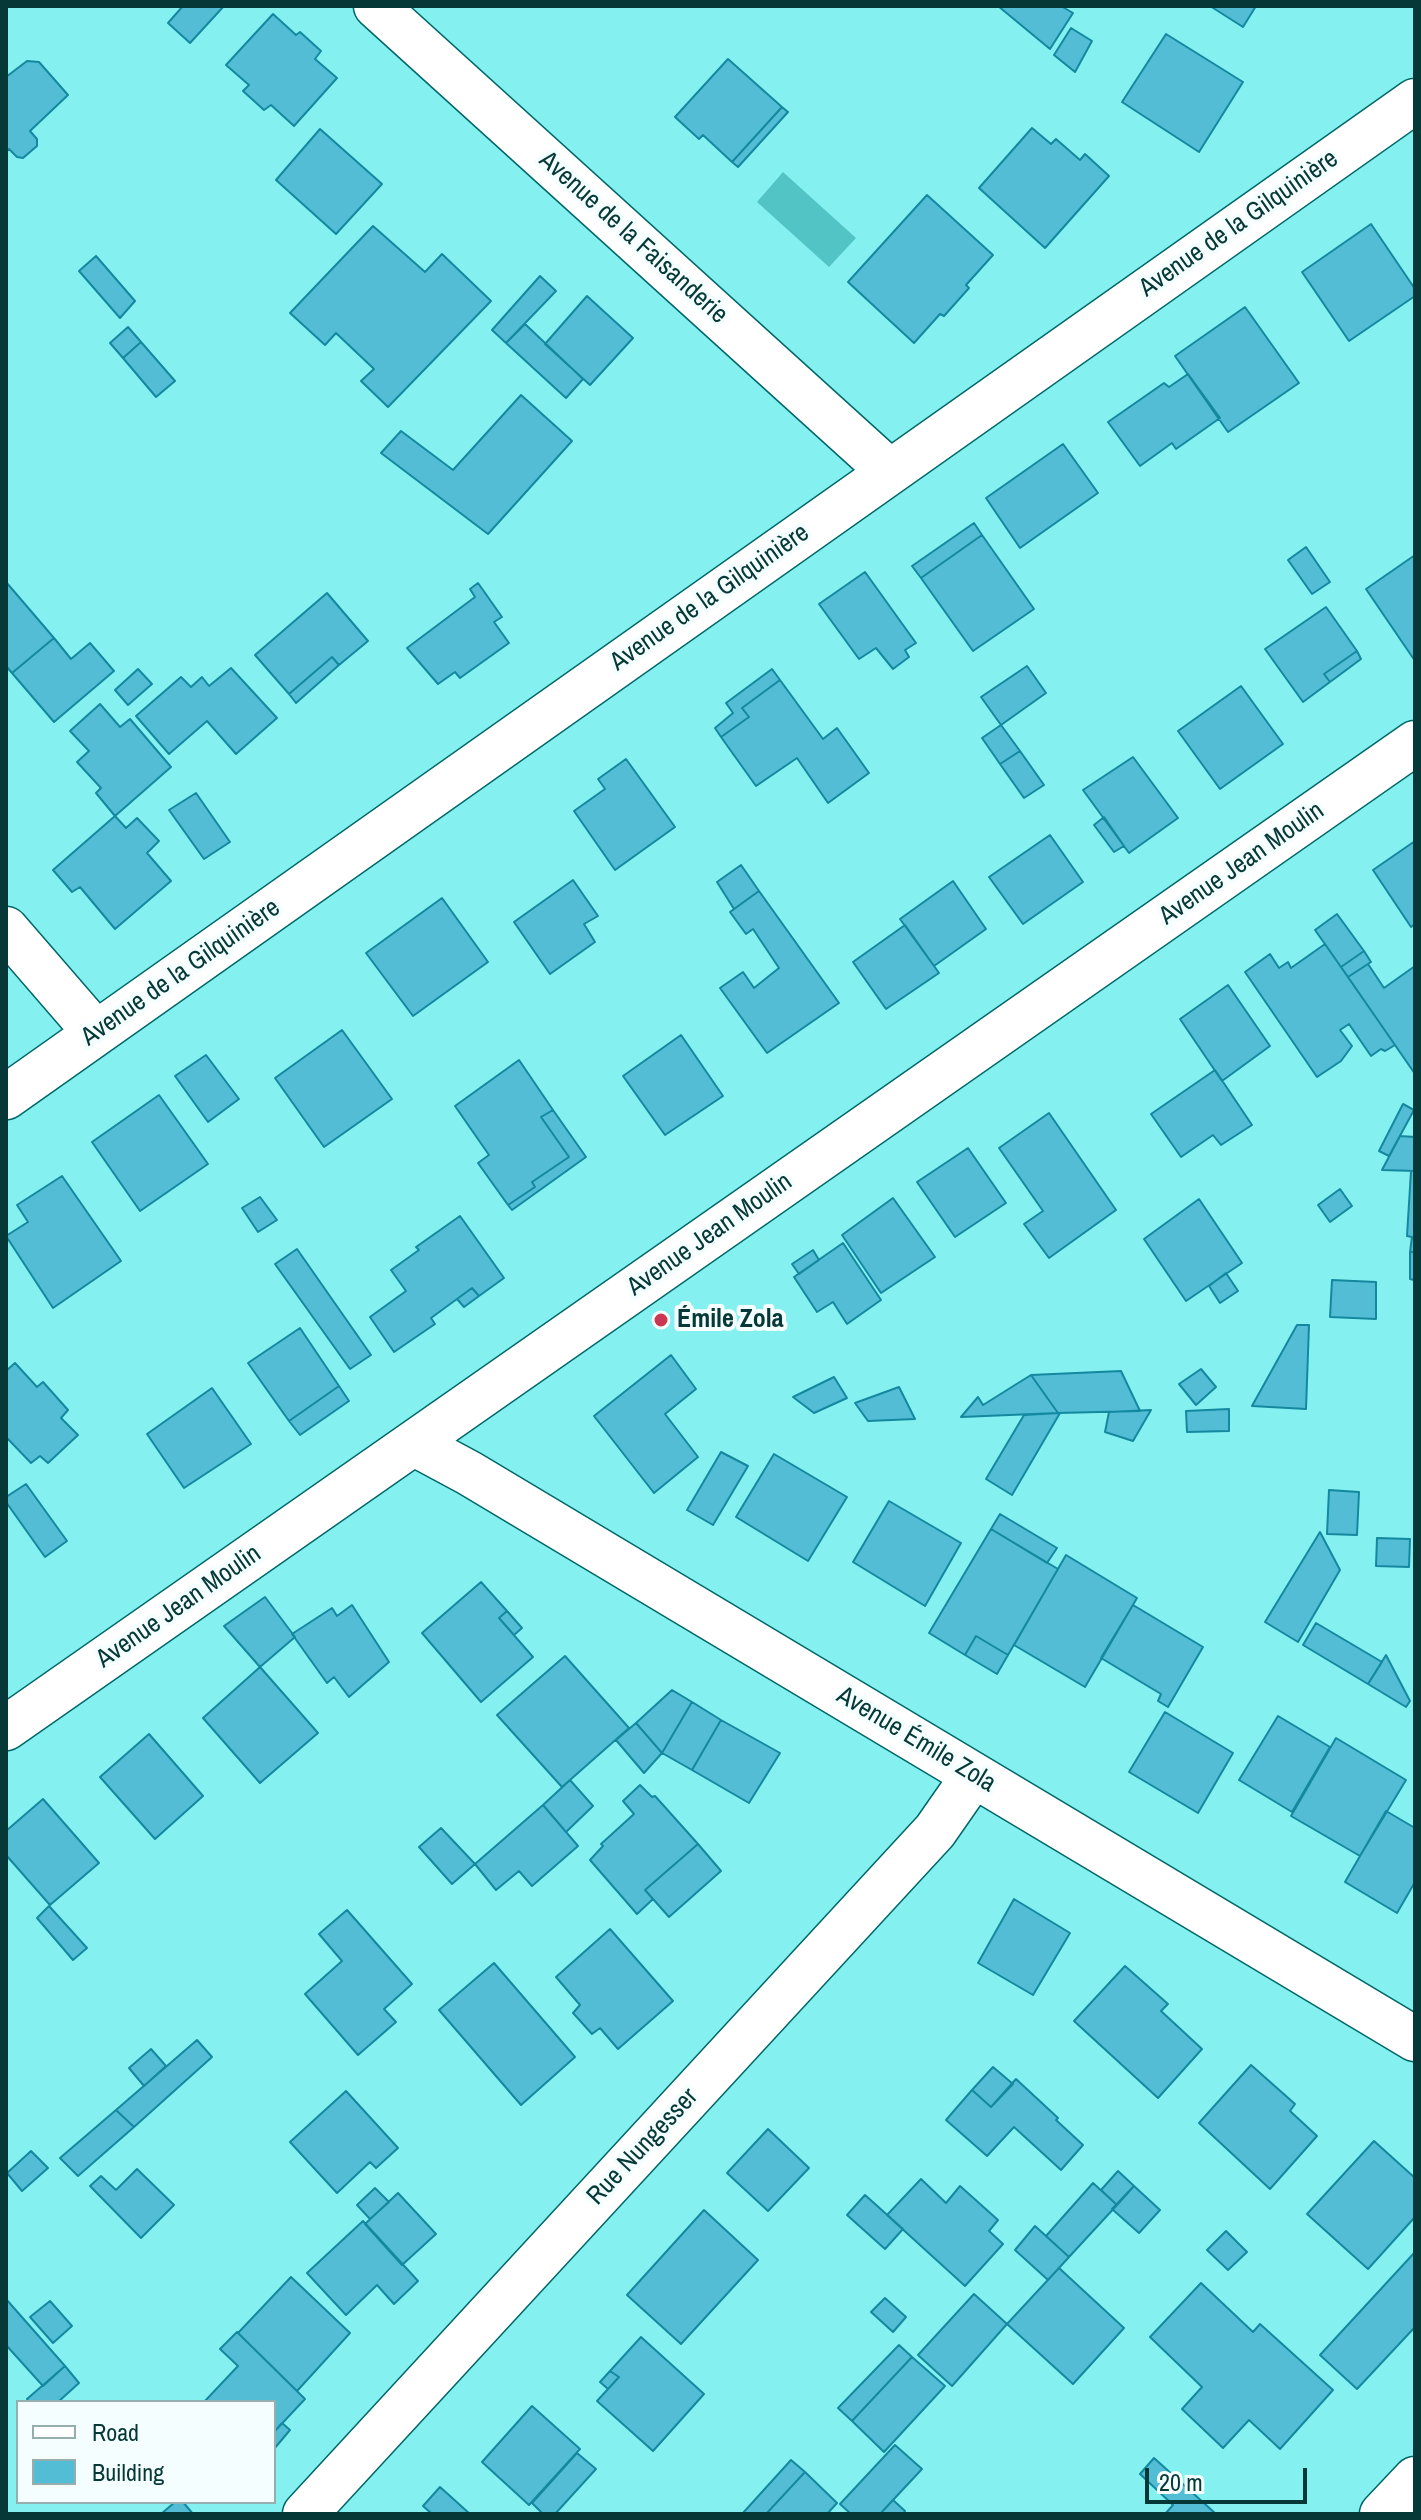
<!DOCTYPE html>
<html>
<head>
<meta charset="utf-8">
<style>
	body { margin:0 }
	#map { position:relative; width:1421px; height:2520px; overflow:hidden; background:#85f0f0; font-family:"Archivo Narrow",sans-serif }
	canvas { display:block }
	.frame { position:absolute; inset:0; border:8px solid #063838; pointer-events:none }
	.legend { position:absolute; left:16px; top:2400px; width:260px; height:104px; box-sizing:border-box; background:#f5fefe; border:2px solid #95afaf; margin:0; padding:10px 14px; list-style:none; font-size:24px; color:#063838 }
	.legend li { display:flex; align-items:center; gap:16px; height:40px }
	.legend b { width:40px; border:2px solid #95afaf }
	.scale { position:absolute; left:1145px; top:2468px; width:162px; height:36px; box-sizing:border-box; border:4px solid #063838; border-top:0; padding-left:10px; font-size:24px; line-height:28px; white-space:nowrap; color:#063838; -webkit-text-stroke:6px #f5fefe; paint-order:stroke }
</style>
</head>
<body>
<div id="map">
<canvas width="1421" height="2520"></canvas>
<div class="frame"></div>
<ul class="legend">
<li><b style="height:10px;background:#fff"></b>Road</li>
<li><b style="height:22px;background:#54bdd6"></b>Building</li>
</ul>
<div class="scale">20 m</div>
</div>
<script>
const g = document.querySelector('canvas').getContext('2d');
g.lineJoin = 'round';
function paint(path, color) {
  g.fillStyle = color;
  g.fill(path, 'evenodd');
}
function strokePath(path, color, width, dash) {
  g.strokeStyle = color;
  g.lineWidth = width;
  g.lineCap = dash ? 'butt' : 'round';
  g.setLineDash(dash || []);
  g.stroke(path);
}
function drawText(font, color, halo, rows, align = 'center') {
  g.font = font + ' "Archivo Narrow",sans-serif';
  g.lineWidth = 8;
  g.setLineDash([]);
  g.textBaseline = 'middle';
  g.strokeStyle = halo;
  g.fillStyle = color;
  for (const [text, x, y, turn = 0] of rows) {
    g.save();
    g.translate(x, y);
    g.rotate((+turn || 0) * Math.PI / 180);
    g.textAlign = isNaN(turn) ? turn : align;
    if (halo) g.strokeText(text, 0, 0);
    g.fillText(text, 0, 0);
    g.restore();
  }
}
paint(new Path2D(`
	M783,172L856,238L829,267L757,202Z`), '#52c4c5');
const building = new Path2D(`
	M183,6H224L190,43L168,23Z
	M998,6H1061L1073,13L1050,49Z
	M1210,6H1256L1243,27Z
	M273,14L296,35L300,32L321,51L315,59L337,78L294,126L271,105L264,110L243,91L249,85L226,65Z
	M1071,28L1092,41L1075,72L1054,55Z
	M1166,34L1243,82L1199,152L1122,102Z
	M728,59L782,107L732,162L703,135L699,139L675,117Z
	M27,61L39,62L68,95L30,131L37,139V146L23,158L17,157L9,149L6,152V77Z
	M782,107L788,112L738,167L732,162Z
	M1032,128L1051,144L1056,139L1080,160L1085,154L1109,176L1045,248L979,188Z
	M320,129L382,184L336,234L276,180Z
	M927,195L993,255L966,285L969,288L944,316L940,314L914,343L848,282Z
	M1371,224L1415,289V296L1349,341L1302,272Z
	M373,226L425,272L442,254L491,301L388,407L361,381L374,369L336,333L325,345L290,313Z
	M96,256L135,301L120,318L79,271Z
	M540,276L556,291L506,343L492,330Z
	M587,296L633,338L590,385L545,344Z
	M1245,307L1299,383L1228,432L1175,356Z
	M525,324L583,379L566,398L506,343Z
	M128,327L141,342L123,358L110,343Z
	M141,342L175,381L156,397L123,358Z
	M1188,374L1220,418L1176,449L1172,443L1140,466L1108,422L1164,383L1169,387Z
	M521,395L572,441L488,534L381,453L401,431L453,470Z
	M1063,444L1098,493L1020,548L986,498Z
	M974,523L982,535L921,578L912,566Z
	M982,535L1034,609L973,651L921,578Z
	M1306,547L1330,582L1312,594L1288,560Z
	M1415,555V661L1366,589Z
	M865,572L916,643L905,650L909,657L893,669L876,648L859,659L819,604Z
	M6,582L54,638L12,673L6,666Z
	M478,583L502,617L494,622L509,643L460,678L455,672L438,684L407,648L475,597L470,589Z
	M327,593L368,641L339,665L332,657L289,694L255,655Z
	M1326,607L1357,651L1324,674L1330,682L1303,702L1265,649Z
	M54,638L71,659L90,643L114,671L54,722L12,673Z
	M1357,651L1361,659L1330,682L1324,674Z
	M332,657L339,665L296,703L289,694Z
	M1027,666L1046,693L1001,725L981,697Z
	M231,668L277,718L236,754L207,721L169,754L136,716L181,677L191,687L202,677L209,686Z
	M138,669L152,684L128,705L115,690Z
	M772,669L780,680L742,708L749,717L721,737L715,728L733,713L726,703Z
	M780,680L823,739L837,728L869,773L828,803L797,758L756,786L721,737L749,717L742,708Z
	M1241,686L1283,744L1220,789L1178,731Z
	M100,704L120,727L130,719L171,767L115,816L96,793L101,788L77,762L89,751L70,731Z
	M1001,725L1020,751L1000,764L982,738Z
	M1020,751L1044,785L1024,798L1000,764Z
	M1133,757L1178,818L1129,853L1083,790Z
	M626,759L675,827L615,870L574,811L605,789L598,779Z
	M196,793L230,842L204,859L169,810Z
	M115,816L126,828L137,818L159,841L147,853L171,881L115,929L80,887L72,892L53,870Z
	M1104,817L1124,846L1114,852L1094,825Z
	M1050,835L1083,882L1023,924L989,877Z
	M1415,841V924L1411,927L1373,870Z
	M741,865L759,891L734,909L717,882Z
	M573,880L598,916L584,924L595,942L550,974L514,922Z
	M953,881L986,929L934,966L900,919Z
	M759,891L839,1003L767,1053L720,988L743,972L754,988L779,968L753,929L746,934L730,912Z
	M442,898L488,962L413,1016L366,953Z
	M1337,914L1364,951L1341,967L1315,930Z
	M905,925L939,973L886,1009L853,962Z
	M1325,944L1395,1045L1385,1051L1381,1049L1371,1056L1349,1024L1340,1030L1352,1046L1341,1061L1317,1077L1245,972L1270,954L1279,968L1288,962L1291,968Z
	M1364,951L1371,962L1348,977L1341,967Z
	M1368,964L1384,988L1415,966V1074L1348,977Z
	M1228,985L1270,1046L1222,1081L1180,1019Z
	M342,1030L392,1099L324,1147L275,1078Z
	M681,1035L723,1096L665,1135L623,1076Z
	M206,1055L239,1099L208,1122L175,1076Z
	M519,1060L553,1110L541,1117L569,1157L532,1182L535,1187L508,1205L478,1163L489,1155L455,1106Z
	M1215,1070L1252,1125L1221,1145L1213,1135L1181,1157L1151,1114Z
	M159,1095L208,1164L140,1211L92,1142Z
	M1403,1104L1414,1110L1389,1156L1379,1151Z
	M553,1110L586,1157L512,1210L508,1205L535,1187L532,1182L569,1157L541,1117Z
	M1049,1113L1116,1210L1049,1258L1024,1224L1043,1211L999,1148Z
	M1400,1136L1415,1137V1171L1382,1170Z
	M968,1148L1006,1203L955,1237L917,1182Z
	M1411,1171H1415V1252H1410L1412,1237L1407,1236Z
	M62,1176L121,1261L53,1308L6,1236L28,1222L17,1205Z
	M1340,1189L1352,1206L1330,1222L1318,1205Z
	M260,1197L277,1220L258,1232L242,1208Z
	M893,1198L935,1257L881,1293L842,1235Z
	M1199,1199L1242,1263L1186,1301L1144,1239Z
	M460,1216L504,1278L479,1296L472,1288L431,1318L435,1324L394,1352L370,1317L406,1291L391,1270L419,1250L416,1247Z
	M843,1243L881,1300L847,1324L833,1302L817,1312L794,1277Z
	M297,1249L371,1355L350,1369L275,1264Z
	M813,1250L819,1260L799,1274L792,1264Z
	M1410,1252H1415V1297L1414,1280L1410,1279Z
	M1226,1273L1238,1291L1220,1303L1209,1286Z
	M1332,1280L1376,1282V1319L1330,1317Z
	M472,1288L479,1296L464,1307L457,1299Z
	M1297,1325H1309L1306,1409L1252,1406Z
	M300,1328L339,1386L289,1421L248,1363Z
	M671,1355L696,1389L665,1414L698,1457L654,1493L594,1416Z
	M15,1363L37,1387L43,1382L68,1410L61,1418L78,1435L48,1463L40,1456L31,1463L6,1437V1371Z
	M1201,1369L1216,1387L1196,1405L1179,1384Z
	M1121,1371L1140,1411L1058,1413L1031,1375Z
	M1031,1375L1058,1413L961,1417L978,1397L983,1405Z
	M834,1377L847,1398L814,1413L793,1397Z
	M339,1386L349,1401L300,1435L289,1421Z
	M899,1387L915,1419L868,1421L855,1403Z
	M212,1388L251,1444L184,1488L147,1434Z
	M1229,1409V1431L1187,1432L1186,1411Z
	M1151,1410L1133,1441L1105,1432L1109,1412Z
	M1060,1413L1012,1495L986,1479L1024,1415Z
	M721,1452L748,1466L713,1525L687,1510Z
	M774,1454L847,1497L808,1561L736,1517Z
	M26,1484L67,1541L45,1557L6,1502V1497Z
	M1329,1490L1359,1492L1357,1535L1327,1534Z
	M889,1501L961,1543L925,1606L853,1562Z
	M1000,1514L1057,1548L1047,1563L991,1529Z
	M991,1529L1058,1569L1008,1655L976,1636L965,1655L929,1633Z
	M1320,1532L1340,1570L1298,1642L1265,1622Z
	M1377,1538L1410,1539L1409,1567L1376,1566Z
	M1066,1555L1137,1598L1085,1687L1014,1645Z
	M481,1582L507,1611L499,1618L533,1657L481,1702L422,1633Z
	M265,1597L295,1637L260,1667L224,1626Z
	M352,1605L389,1662L349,1697L334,1677L327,1683L292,1634L332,1608L337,1616Z
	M1133,1605L1203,1647L1168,1707L1158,1701L1161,1694L1101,1658Z
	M507,1611L522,1628L514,1635L499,1618Z
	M1316,1623L1382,1662L1368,1684L1303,1645Z
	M976,1636L1008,1655L997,1674L965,1655Z
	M1386,1655L1410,1701L1406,1707L1368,1684Z
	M565,1656L629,1728L562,1787L497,1715Z
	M260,1667L318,1733L260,1783L203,1718Z
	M672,1690L692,1702L662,1753L636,1723Z
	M692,1702L721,1720L692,1770L662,1753Z
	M1165,1712L1233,1753L1198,1813L1129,1772Z
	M1278,1716L1330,1747L1292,1812L1239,1780Z
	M721,1720L780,1753L749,1803L692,1770Z
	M636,1723L662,1753L644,1773L616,1740Z
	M149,1734L203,1796L155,1839L100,1777Z
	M1336,1738L1406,1780L1360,1856L1291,1816Z
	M570,1780L593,1806L566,1832L543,1805Z
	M640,1785L652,1797L655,1796L698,1844L645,1890L653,1899L637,1914L590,1860L603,1846L601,1844L634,1814L623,1801Z
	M43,1799L99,1863L50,1905L6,1855V1831Z
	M543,1805L578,1846L532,1886L519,1871L496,1890L475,1864Z
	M1386,1811L1415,1828V1882L1397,1913L1345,1882Z
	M441,1828L475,1864L452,1884L419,1847Z
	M698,1844L721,1871L669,1917L645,1890Z
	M1014,1899L1070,1933L1033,1995L978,1963Z
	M49,1906L87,1948L73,1960L37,1918Z
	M347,1910L412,1984L384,2009L396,2022L358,2055L305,1994L342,1961L319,1934Z
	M610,1929L673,2001L618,2049L600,2028L592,2034L573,2013L580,2005L556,1977Z
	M494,1963L575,2057L521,2105L439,2010Z
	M1125,1966L1168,2004L1161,2011L1202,2049L1158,2098L1074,2021Z
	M197,2040L212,2057L134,2127L116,2110Z
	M151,2049L166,2066L144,2086L129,2068Z
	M1251,2065L1295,2104L1290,2111L1317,2136L1270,2189L1199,2123Z
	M993,2067L1013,2084L991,2107L972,2090Z
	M1016,2079L1058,2118L1056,2120L1083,2145L1061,2170L1014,2127L987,2156L946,2120L972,2090L991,2107Z
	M346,2091L398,2148L376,2168L370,2162L337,2193L290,2142Z
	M116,2110L134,2127L78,2176L60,2158Z
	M768,2129L809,2168L768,2211L727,2173Z
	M1374,2141L1415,2178V2217L1368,2269L1307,2214Z
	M31,2151L48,2168L22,2191L7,2173Z
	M137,2169L174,2205L141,2238L90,2186L101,2176L116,2190Z
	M1118,2171L1134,2186L1117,2205L1101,2190Z
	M921,2179L946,2203L960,2186L998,2220L989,2231L1003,2244L965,2286L887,2215Z
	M1093,2183L1117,2205L1069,2257L1046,2236Z
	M1134,2186L1160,2210L1139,2233L1112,2209Z
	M375,2188L389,2202L370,2219L357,2205Z
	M398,2193L436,2234L402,2265L365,2224Z
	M865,2195L903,2229L885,2249L847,2215Z
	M704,2210L758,2260L681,2344L627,2295Z
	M363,2221L418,2281L394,2304L377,2285L346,2315L307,2273Z
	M1035,2226L1069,2257L1048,2280L1015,2250Z
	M1226,2231L1247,2252L1228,2270L1207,2250Z
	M1415,2252V2327L1357,2389L1320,2355Z
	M1059,2268L1124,2328L1073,2384L1007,2324Z
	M291,2277L350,2333L297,2391L238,2333Z
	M1201,2283L1253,2332L1260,2324L1333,2390L1280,2449L1249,2420L1223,2448L1182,2409L1202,2387L1150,2337Z
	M974,2294L1007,2324L952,2386L918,2355Z
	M885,2298L906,2317L893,2332L871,2312Z
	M6,2299L65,2366L43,2386L6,2345Z
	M50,2301L72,2326L53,2343L30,2317Z
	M237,2332L305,2399L274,2432V2402H204L238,2366L220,2349Z
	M641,2337L704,2394L653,2451L597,2401L619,2377L610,2371Z
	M899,2345L912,2357L852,2421L838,2408Z
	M912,2357L945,2386L884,2452L852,2421Z
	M65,2366L79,2383L58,2402H29L27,2399Z
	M610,2371L619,2377L608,2389L600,2382Z
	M532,2406L580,2449L529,2505L482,2462Z
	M282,2423L290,2430L274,2449V2432Z
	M895,2445L922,2469L880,2514H851L840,2504Z
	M577,2453L596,2469L555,2514H543L532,2503Z
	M1154,2458L1216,2514H1165L1173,2505L1140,2474Z
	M791,2460L805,2472L766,2514H742Z
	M805,2472L837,2503L827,2514H766Z
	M440,2487L470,2514H432L423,2506Z
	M893,2500L905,2511L903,2514H880Z
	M175,2502H183L193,2514H161Z`);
paint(building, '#54bdd6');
strokePath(building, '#13889f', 2);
const minor = new Path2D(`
	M376,6L889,471
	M6,929L96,1033
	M6,1097L1415,101
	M415,1444L469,1473L1415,2039
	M6,1728L1415,743
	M305,2514L935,1831L974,1775
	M1382,2514L1415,2479`);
strokePath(minor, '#016768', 47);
strokePath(minor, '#fff', 44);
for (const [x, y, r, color] of [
	[661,1320,8,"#ca3951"]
]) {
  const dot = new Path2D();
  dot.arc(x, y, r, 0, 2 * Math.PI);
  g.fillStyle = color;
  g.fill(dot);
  strokePath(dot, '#f5fefe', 3);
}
drawText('26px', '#063838', '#f5fefe', [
	["Avenue de la Gilquinière",1239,224,-35],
	["Avenue de la Faisanderie",633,238,42],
	["Avenue de la Gilquinière",710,598,-35],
	["Avenue Jean Moulin",1242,864,-35],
	["Avenue de la Gilquinière",181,973,-35],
	["Avenue Jean Moulin",710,1235,-35],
	["Avenue Jean Moulin",179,1607,-35],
	["Avenue Émile Zola",916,1740,31],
	["Rue Nungesser",643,2147,-47]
]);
drawText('bold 26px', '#063838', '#f5fefe', [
	["Émile Zola",677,1320]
], 'left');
</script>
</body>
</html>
